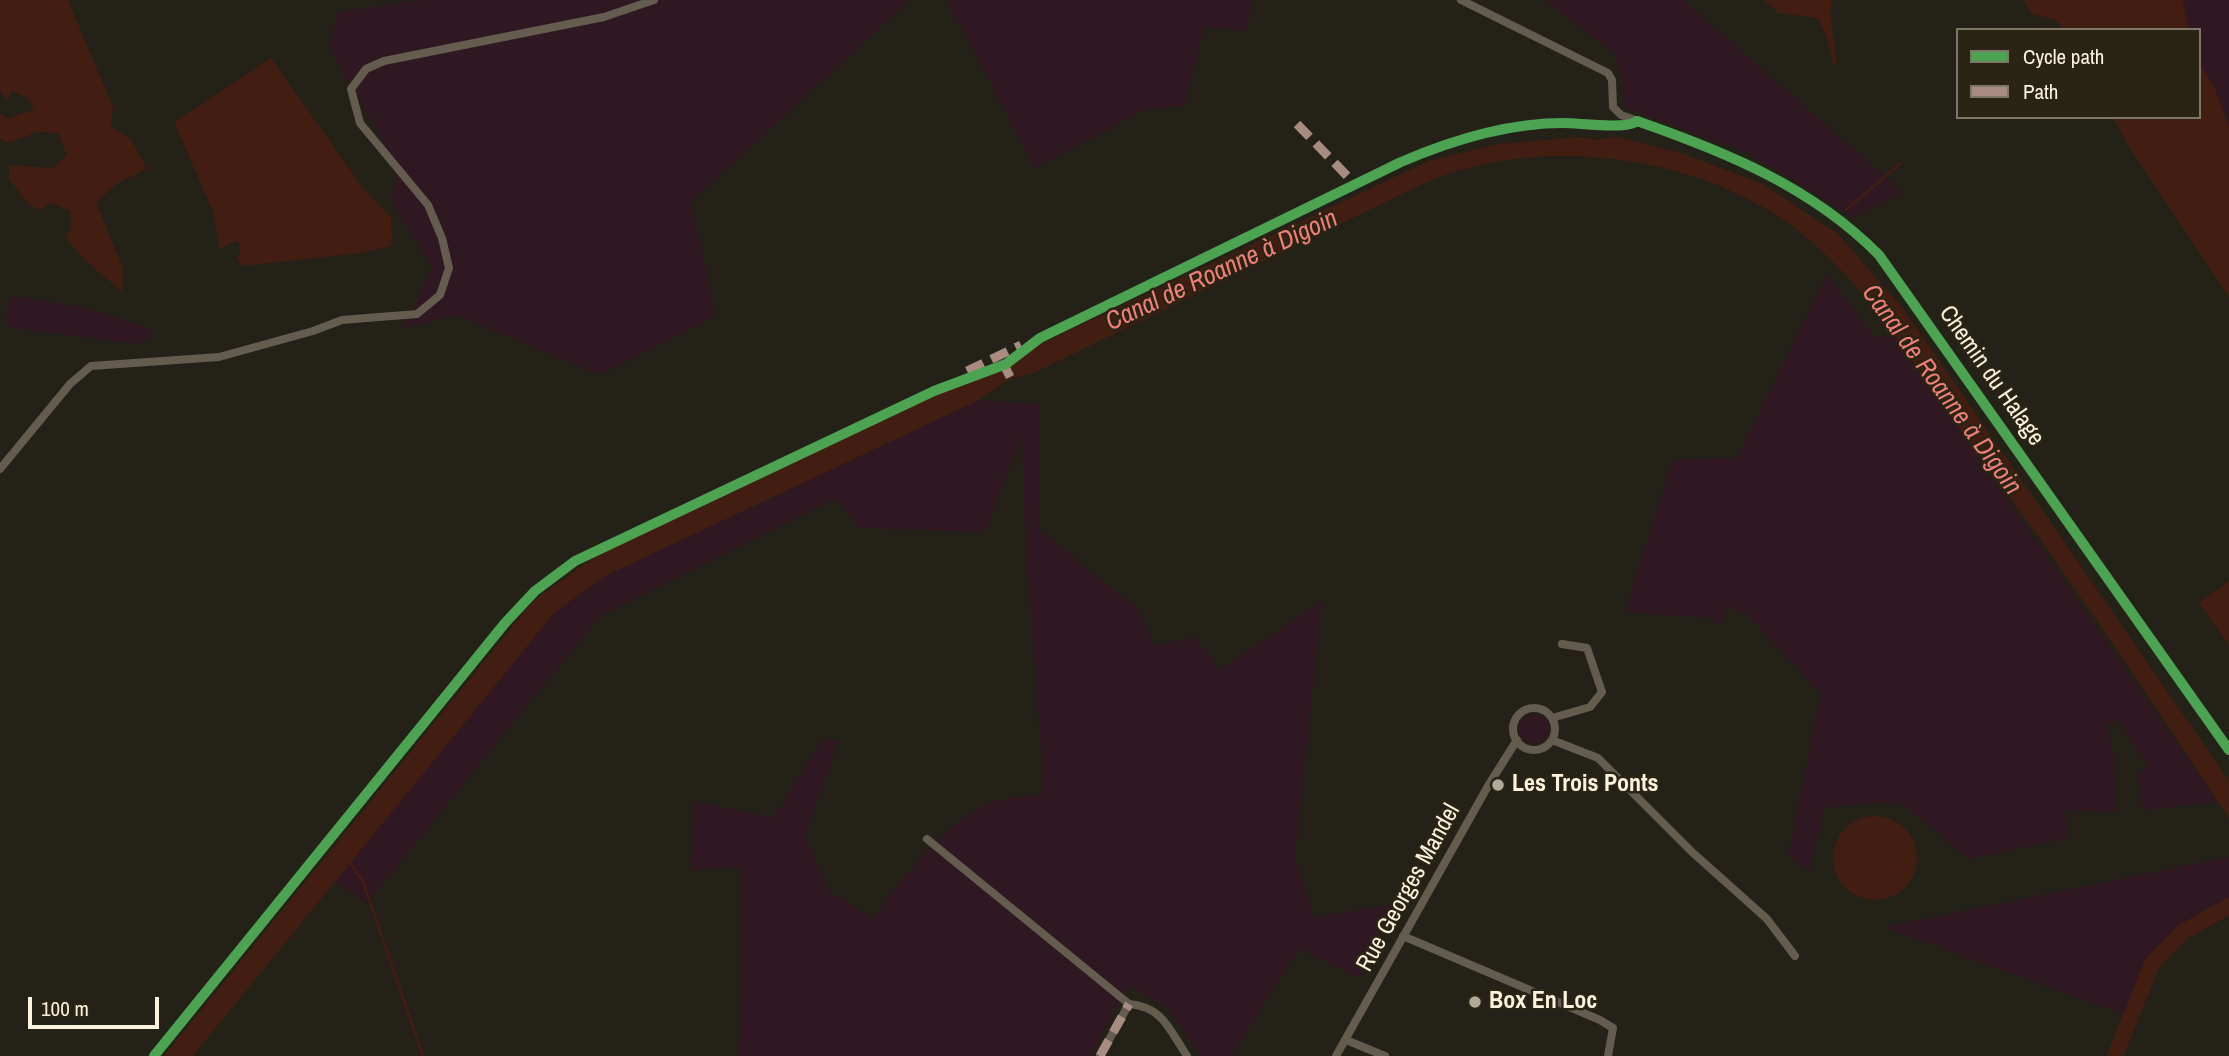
<!DOCTYPE html>
<html>
<head>
<meta charset="utf-8">
<style>
	body { margin:0 }
	#map { position:relative; width:2229px; height:1056px; overflow:hidden; background:#242119; font-family:"Archivo Narrow",sans-serif }
	canvas { display:block }
	.legend { position:absolute; left:1956px; top:28px; width:245px; height:91px; box-sizing:border-box; background:#292414; border:2px solid #7d7765; margin:0; padding:9px 12px; list-style:none; font-size:21px; color:#fcf3df }
	.legend li { display:flex; align-items:center; gap:14px; height:35px }
	.legend b { width:35px; border:2px solid #7d7765 }
	.scale { position:absolute; left:28px; top:997px; width:131px; height:32px; box-sizing:border-box; border:4px solid #fcf3df; border-top:0; padding-left:9px; font-size:21px; line-height:24px; white-space:nowrap; color:#fcf3df; -webkit-text-stroke:5px #292414; paint-order:stroke }
</style>
</head>
<body>
<div id="map">
<canvas width="2229" height="1056"></canvas>
<ul class="legend">
<li><b style="height:9px;background:#4ca352"></b>Cycle path</li>
<li><b style="height:9px;background:#a88b81"></b>Path</li>
</ul>
<div class="scale">100 m</div>
</div>
<script>
const g = document.querySelector('canvas').getContext('2d');
g.lineJoin = 'round';
function paint(path, color) {
  g.fillStyle = color;
  g.fill(path, 'evenodd');
}
function strokePath(path, color, width, dash) {
  g.strokeStyle = color;
  g.lineWidth = width;
  g.lineCap = dash ? 'butt' : 'round';
  g.setLineDash(dash || []);
  g.stroke(path);
}
function drawText(font, color, halo, rows, align = 'center') {
  g.font = font + ' "Archivo Narrow",sans-serif';
  g.lineWidth = 5;
  g.setLineDash([]);
  g.textBaseline = 'middle';
  g.strokeStyle = halo;
  g.fillStyle = color;
  for (const [text, x, y, turn = 0] of rows) {
    g.save();
    g.translate(x, y);
    g.rotate((+turn || 0) * Math.PI / 180);
    g.textAlign = isNaN(turn) ? turn : align;
    if (halo) g.strokeText(text, 0, 0);
    g.fillText(text, 0, 0);
    g.restore();
  }
}
paint(new Path2D(`
	M422,0H910L691,202L716,316L600,375L456,315L403,328L432,268L391,199L399,168L329,48L338,12Z
	M947,0H1252L1247,31L1204,27L1184,106L1144,110L1035,168Z
	M1546,0H1683L1904,193L1853,217L1748,153L1625,108L1622,79L1614,54Z
	M2182,0H2229V127L2215,88L2199,63V30H2189Z
	M1827,274L1873,335L1895,338L2218,802L2143,810L2137,773L2149,766L2118,720L2106,726L2114,755L2116,812L2065,810L2068,838L1968,859L1905,805L1881,802L1824,808L1809,872L1788,856L1821,694L1744,611L1739,614L1726,603L1721,626L1707,618L1625,612L1673,459L1737,458Z
	M14,296L80,307L149,328L153,338L137,344L13,328L6,322L8,303Z
	M979,400L1040,404V530L1140,611L1154,646L1194,636L1219,670L1322,601L1295,856L1314,918L1398,903L1360,978L1299,949L1231,1056H1201L1167,1007L1128,986L1090,1056H740L742,866L692,870L693,801L774,818L822,740H839L805,836L829,891L873,919C902,881 949,814 996,801C1011,797 1028,796 1044,793L1025,531L1022,434L985,532L860,528L835,498L601,615L367,903L335,881L555,612L605,576Z
	M1519 729a15 15 0 1 1 30 0a15 15 0 1 1-30 0Z
	M2229,857V899L2178,927L2147,957L2125,1015L1883,927Z`), '#301822');
paint(new Path2D(`
	M0,0H68L113,107L111,127L131,139L147,169L116,184L96,203L123,268L122,292L83,258L66,238L71,226L70,211L51,203L40,210L28,204L9,179V165L53,168L67,155L58,133L37,132L7,143L0,138V113L8,119L34,109L28,98L12,91L6,101L0,91Z
	M1764,0H1832L1830,11L1837,65L1833,64L1827,38L1818,18L1778,13Z
	M2023,0H2182L2189,30H2063L2056,20L2032,14Z
	M271,58L363,188L391,217L392,246L361,253L242,266L237,259L242,247L236,241L220,249L213,212L174,122Z
	M2199,63L2215,88L2229,127V298L2126,142L2113,117H2199Z
	M1583,137L1594,140L1617,137L1684,154L1763,184L1838,234L1905,311L2229,781V819C2142,684 2051,552 1956,423C1902,349 1854,265 1776,215C1679,152 1528,136 1423,184L1036,372L1008,380L979,400L605,576L555,612L193,1056H164L533,601L604,550L977,375L1003,369L1030,349L1431,160L1499,144Z
	M2229,581V645L2199,603Z
	M1833 858a42 42 0 1 1 84 0a42 42 0 1 1-84 0Z`), '#421d12');
strokePath(new Path2D(`
	M1846,210L1901,163
	M350,862L363,882L423,1056`), '#421d12', 2.5);
strokePath(new Path2D(`
	M2115,1056L2152,964L2183,932L2229,906`), '#421d12', 16);
strokePath(new Path2D(`
	M1461,0L1608,73L1612,80L1613,107L1621,115C1715,148 1807,183 1879,255L2229,750
	M0,469L70,384L91,366L219,357L313,331L342,320L417,314L440,295L449,268L442,238L428,205L360,123L351,89L366,69L384,61L604,17L654,0
	M1513 729a21 21 0 1 1 42 0a21 21 0 1 1-42 0Z
	M1552,718L1590,707L1602,692L1587,648L1562,644
	M1552,740L1598,758L1692,852L1767,919L1795,956
	M927,839L1129,1004C1163,1007 1169,1029 1187,1056
	M1403,936L1600,1020L1613,1028L1608,1056
	M1346,1040L1385,1056
	M1100,1056L1129,1004
	M1336,1056L1488,786L1517,740`), '#645c4f', 8);
strokePath(new Path2D(`
	M1297,124L1355,184
	M1002,361L1013,383
	M967,371L1021,345
	M1100,1056L1129,1004`), '#a88b81', 9, [18, 9]);
strokePath(new Path2D(`
	M154,1056L505,623L535,591L575,561L934,391L1006,364L1040,338L1401,162C1452,140 1507,123 1563,123C1580,123 1627,130 1637,121C1726,152 1812,187 1879,255L2229,750`), '#4ca352', 10);
for (const [x, y, r, color] of [
	[1498,785,7,"#b0aa9a"],
	[1475,1002,7,"#b0aa9a"]
]) {
  const dot = new Path2D();
  dot.arc(x, y, r, 0, 2 * Math.PI);
  g.fillStyle = color;
  g.fill(dot);
  strokePath(dot, '#292414', 2.5);
}
drawText('24px', '#fcf3df', '#292414', [
	["Chemin du Halage",1991,376,55],
	["Rue Georges Mandel",1409,888,-61]
]);
drawText('bold 24px', '#fcf3df', '#292414', [
	["Les Trois Ponts",1512,785],
	["Box En Loc",1489,1002]
], 'left');
drawText('italic 26px', '#f17e78', '#292414', [
	["Canal de Roanne à Digoin",1222,271,-25],
	["Canal de Roanne à Digoin",1941,390,54]
]);
</script>
</body>
</html>
